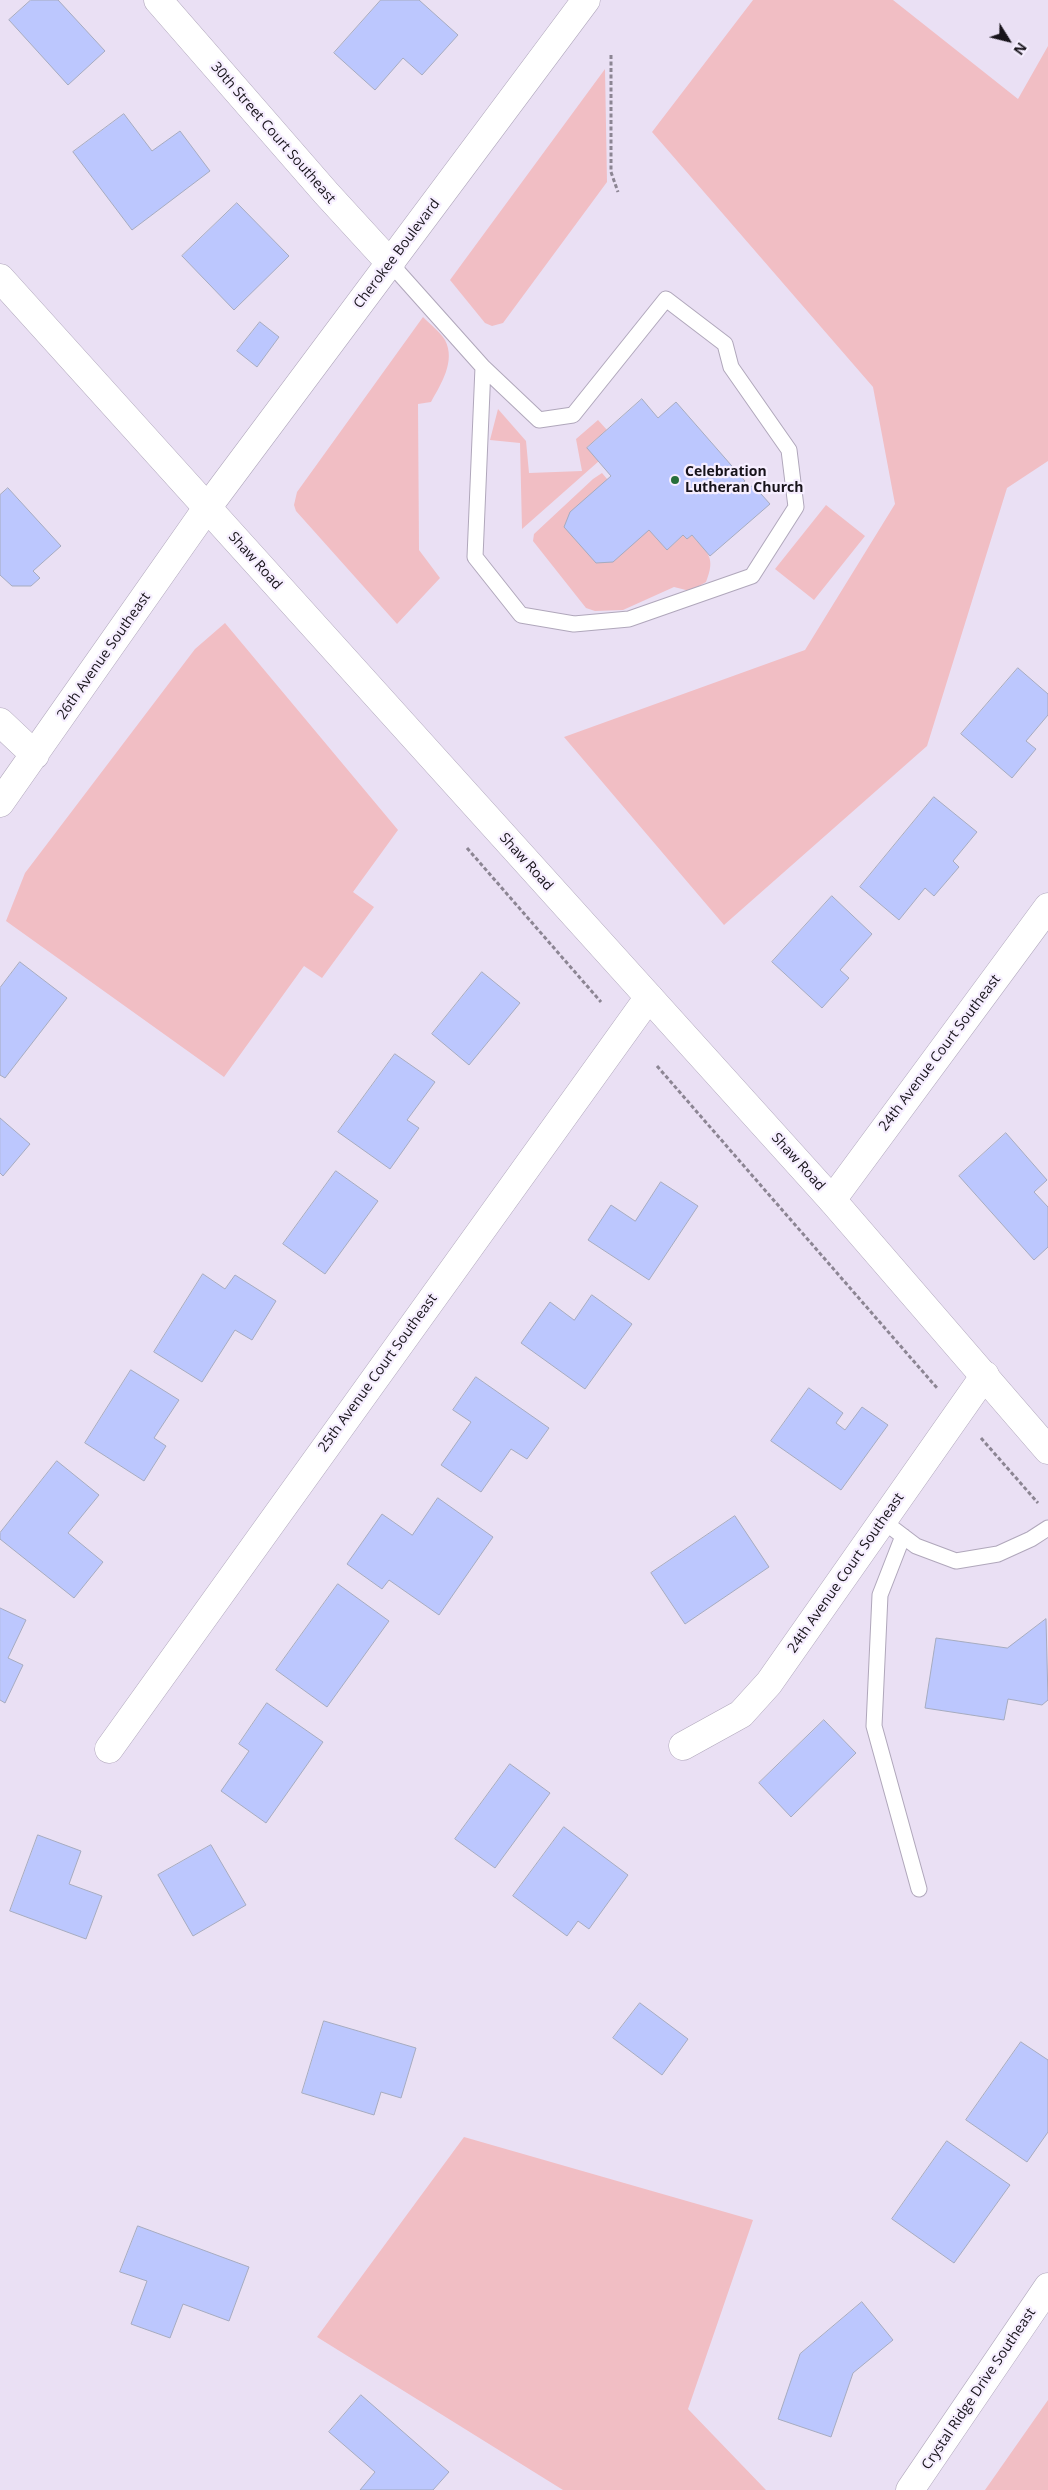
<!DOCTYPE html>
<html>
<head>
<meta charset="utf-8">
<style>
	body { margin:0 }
	#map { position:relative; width:1048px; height:2490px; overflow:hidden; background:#eae0f4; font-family:"Open Sans",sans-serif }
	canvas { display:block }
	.north { position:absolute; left:983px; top:15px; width:50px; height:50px; -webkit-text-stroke:4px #f6eeff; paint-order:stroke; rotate:126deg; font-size:14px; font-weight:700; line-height:20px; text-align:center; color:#17131a }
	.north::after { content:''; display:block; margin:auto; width:18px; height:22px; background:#17131a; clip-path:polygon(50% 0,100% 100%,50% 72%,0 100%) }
</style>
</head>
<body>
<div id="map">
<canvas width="1048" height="2490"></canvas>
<div class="north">N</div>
</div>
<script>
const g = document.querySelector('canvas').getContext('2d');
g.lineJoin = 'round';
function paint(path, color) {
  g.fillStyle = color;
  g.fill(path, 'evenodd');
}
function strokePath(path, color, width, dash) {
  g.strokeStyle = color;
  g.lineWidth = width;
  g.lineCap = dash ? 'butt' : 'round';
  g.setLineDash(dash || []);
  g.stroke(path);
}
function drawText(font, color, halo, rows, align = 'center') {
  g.font = font + ' "Open Sans",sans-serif';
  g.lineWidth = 4.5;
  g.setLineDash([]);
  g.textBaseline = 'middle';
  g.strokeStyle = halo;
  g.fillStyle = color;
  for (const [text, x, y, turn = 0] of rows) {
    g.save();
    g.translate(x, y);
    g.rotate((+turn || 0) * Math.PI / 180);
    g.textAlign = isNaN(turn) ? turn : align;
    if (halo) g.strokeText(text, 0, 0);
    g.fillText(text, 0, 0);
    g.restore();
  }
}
paint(new Path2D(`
	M753,0H893L1018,99L1048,46V461L1007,488L927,746L724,925L564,737L805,650L895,504L873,387L652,132Z
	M605,69L607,182L503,323L492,326L485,323L450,280Z
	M423,317C430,324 440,332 445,340C456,361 441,384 431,402L418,404L419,550L440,578L397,624L296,511L294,505L297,492Z
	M498,409L526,441L529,473L582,471L576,439L598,420L607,430L587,447L599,461L522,529L520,443L490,440Z
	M602,473L667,550L683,535L687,539L692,535C708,553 716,557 706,582L690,591L674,587L623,610L595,611L586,608L533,541L534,534L593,479Z
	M826,505L865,536L814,600L775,569Z
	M225,623L398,830L353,892L374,907L322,978L304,966L224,1077L6,921L25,873L195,649Z
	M464,2137L753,2220L688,2409L766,2490H563L317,2337Z
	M1048,2400V2490H985Z`), '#f1bec4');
const building = new Path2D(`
	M31,0H58L105,51L68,85L9,20Z
	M381,0H419L458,35L422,75L403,58L375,90L334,53Z
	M124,114L152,151L180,131L210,171L132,230L73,152Z
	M237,203L289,256L234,310L182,256Z
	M260,322L279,337L257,367L237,351Z
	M642,399L658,418L676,402L745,481L741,484L747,490L753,485L770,504L710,556L692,535L687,539L683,535L667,550L649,530L613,562L596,563L564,527L570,512L611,476L587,448Z
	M8,488L61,546L33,571L40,578L31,586H12L0,575V495Z
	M1018,668L1048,694V715L1026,741L1036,749L1012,778L961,734Z
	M934,797L977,832L953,861L959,867L934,896L925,888L899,920L860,887Z
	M832,896L872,934L840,970L849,978L822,1008L772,962Z
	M20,962L67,998L5,1078L0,1075V988Z
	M482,972L520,1003L469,1065L432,1034Z
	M395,1054L435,1082L407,1120L419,1128L390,1169L338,1132Z
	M0,1118L30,1144L3,1176L0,1173Z
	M1006,1133L1047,1180L1034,1192L1048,1207V1247L1034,1260L959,1176Z
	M336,1171L378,1201L325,1274L283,1244Z
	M661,1182L698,1206L649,1280L588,1240L611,1205L635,1221Z
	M203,1274L225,1289L235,1275L276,1301L252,1340L235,1330L202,1382L154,1352Z
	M592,1295L632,1324L585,1389L521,1343L550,1302L574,1320Z
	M131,1370L179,1400L154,1438L166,1446L144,1481L85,1443Z
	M476,1377L549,1428L527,1459L511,1449L481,1492L441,1465L471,1422L453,1410Z
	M809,1388L843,1413L836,1423L845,1430L862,1407L888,1425L841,1490L771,1441Z
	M57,1461L99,1495L68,1533L103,1562L74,1598L0,1539V1533Z
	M438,1498L493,1537L439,1615L389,1580L382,1589L347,1564L382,1514L412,1535Z
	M735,1516L769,1567L685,1624L651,1573Z
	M338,1584L389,1621L327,1707L276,1670Z
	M0,1608L26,1620L8,1658L23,1665L5,1703L0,1700Z
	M1046,1619L1048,1700L1042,1705L1008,1699L1004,1720L925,1708L936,1638L1007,1648Z
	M267,1703L323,1742L266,1823L221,1791L249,1751L239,1744Z
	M824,1720L856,1753L791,1817L759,1783Z
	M510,1764L550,1793L495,1868L455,1839Z
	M564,1827L628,1875L589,1929L578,1921L567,1936L513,1896Z
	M38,1835L81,1851L69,1884L102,1896L86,1939L10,1911Z
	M211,1845L246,1905L193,1936L158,1875Z
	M640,2003L688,2039L662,2075L613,2038Z
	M324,2021L416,2048L401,2098L381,2092L374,2115L302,2093Z
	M1021,2042L1048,2060V2132L1027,2162L966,2120Z
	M947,2141L1010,2185L954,2263L892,2219Z
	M138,2226L249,2267L229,2321L183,2304L170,2338L131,2324L147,2281L120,2272Z
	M862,2302L893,2340L853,2373L831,2437L778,2419L800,2354Z
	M361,2395L449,2472L433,2490H360L375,2472L329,2432Z`);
paint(building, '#bcc7fe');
strokePath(building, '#a6abbf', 1);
const lane = new Path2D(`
	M391,264L483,367L475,557L521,615L574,624L629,619L752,576L796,507L789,450L731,367L725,344L666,299L573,415L539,420L483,367
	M883,1521L916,1546L956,1561L998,1554L1031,1539L1048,1528
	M903,1536L880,1595L874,1726L919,1889`);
const street = new Path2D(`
	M158,0L326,193L391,264
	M0,722L35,755
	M0,803L207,508L586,0
	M832,1200L1048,907
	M683,1746L741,1714L769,1683L985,1375
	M109,1749L649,997
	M910,2490L1048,2287`);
const secondary = new Path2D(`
	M0,278L832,1200L1048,1450`);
strokePath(lane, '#b0a7bb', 17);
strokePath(street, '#b0a7bb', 29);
strokePath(secondary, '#b0a7bb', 29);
strokePath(new Path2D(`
	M611,55V172L618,192
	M467,848L601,1002
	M657,1066L937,1388
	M981,1438L1038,1503`), '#8c8593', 3, [4, 2.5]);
strokePath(lane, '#fff', 15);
strokePath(street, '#fff', 28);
strokePath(secondary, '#fff', 28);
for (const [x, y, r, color] of [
	[675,480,5,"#276e3a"]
]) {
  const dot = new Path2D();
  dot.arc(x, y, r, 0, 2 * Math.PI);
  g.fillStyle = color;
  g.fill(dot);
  strokePath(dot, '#f6eeff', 2);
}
drawText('14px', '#17131a', '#f6eeff', [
	["30th Street Court Southeast",273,133,49],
	["Cherokee Boulevard",397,254,-53],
	["Shaw Road",255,561,48],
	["26th Avenue Southeast",104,656,-55],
	["Shaw Road",526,862,48],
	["24th Avenue Court Southeast",940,1053,-53],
	["Shaw Road",798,1162,48],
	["25th Avenue Court Southeast",378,1373,-54],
	["24th Avenue Court Southeast",846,1573,-55],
	["Crystal Ridge Drive Southeast",979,2389,-56]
]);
drawText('bold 14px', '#17131a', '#f6eeff', [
	["Celebration",685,472],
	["Lutheran Church",685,488]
], 'left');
</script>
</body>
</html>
